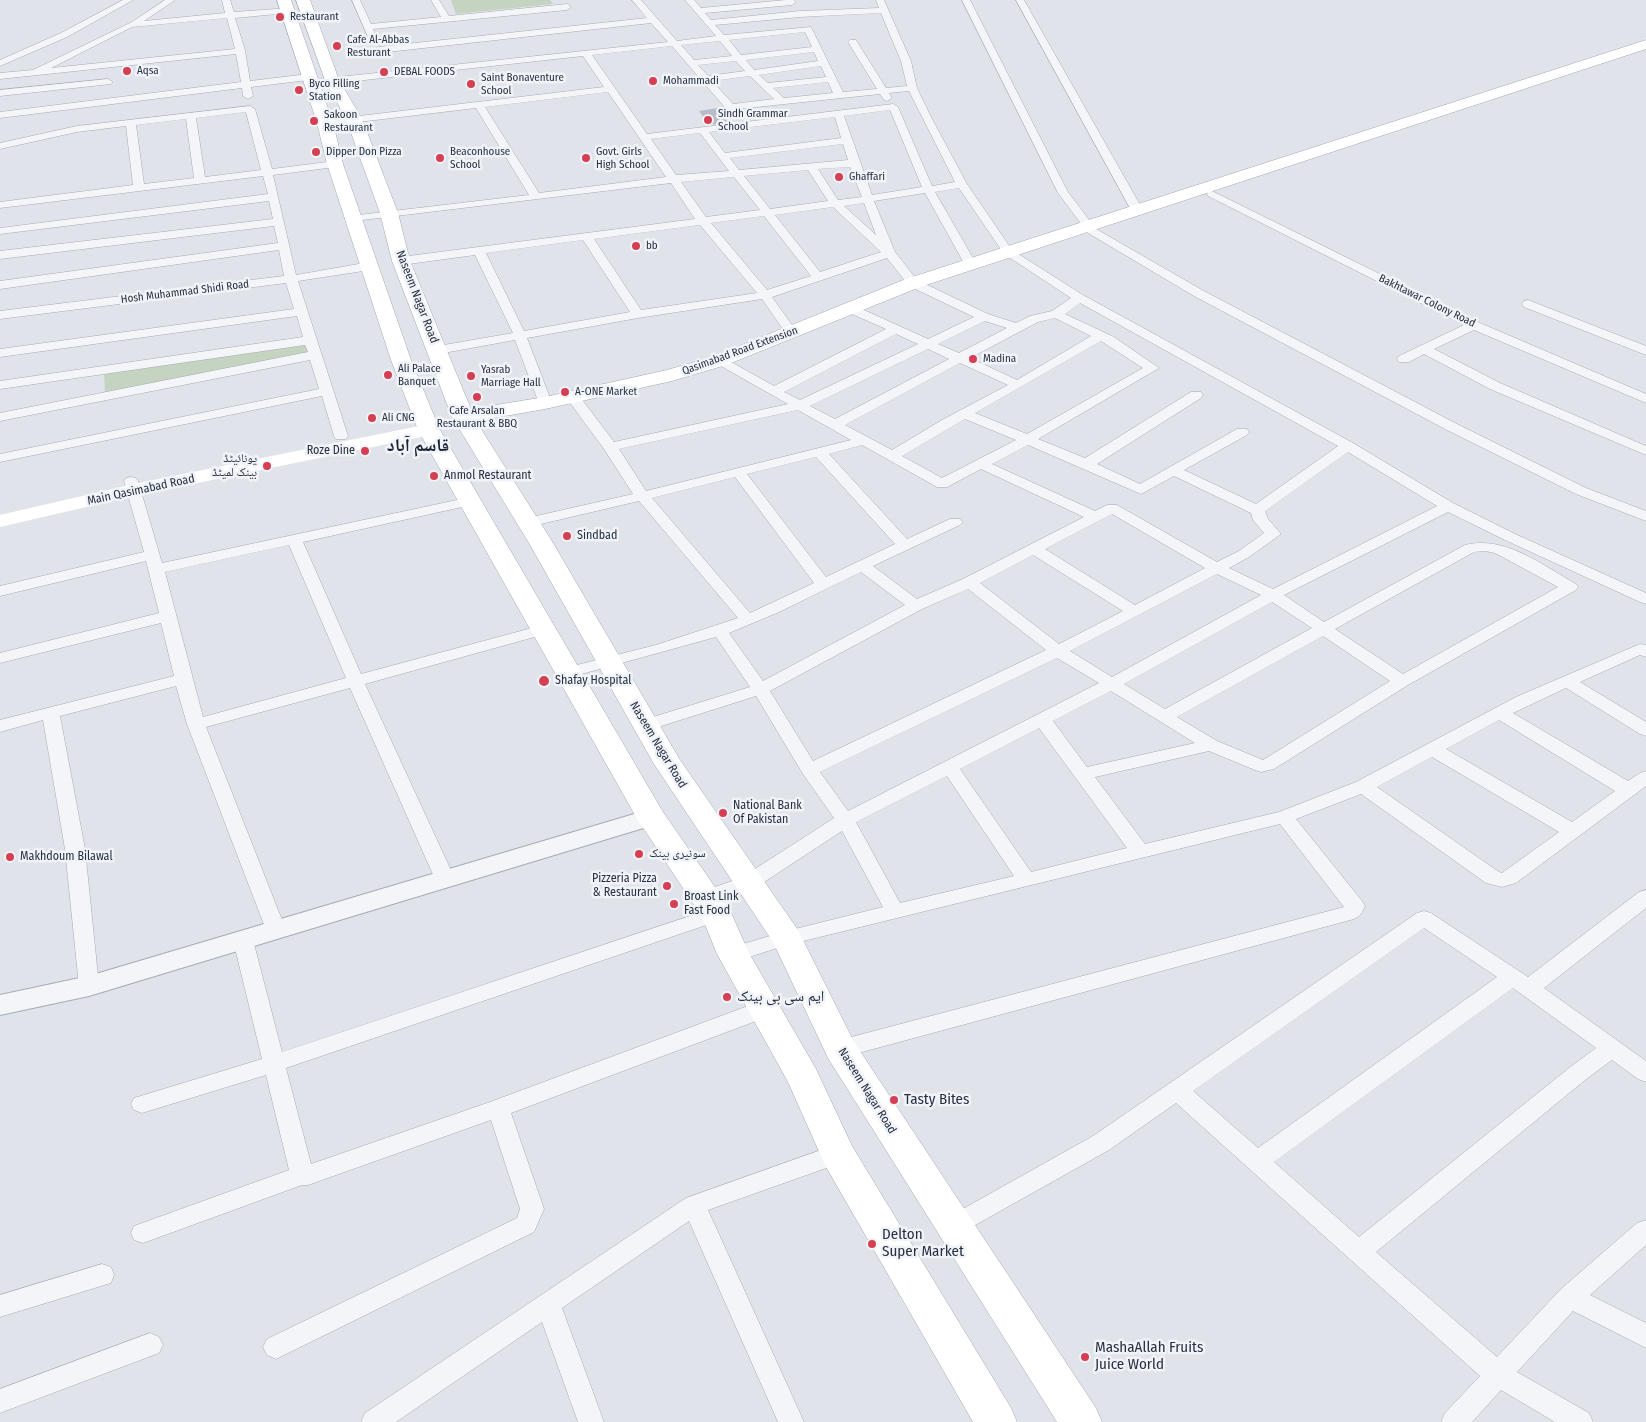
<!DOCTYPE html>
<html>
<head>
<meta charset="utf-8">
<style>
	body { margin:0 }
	canvas { display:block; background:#e0e4ea }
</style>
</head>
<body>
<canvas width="1646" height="1422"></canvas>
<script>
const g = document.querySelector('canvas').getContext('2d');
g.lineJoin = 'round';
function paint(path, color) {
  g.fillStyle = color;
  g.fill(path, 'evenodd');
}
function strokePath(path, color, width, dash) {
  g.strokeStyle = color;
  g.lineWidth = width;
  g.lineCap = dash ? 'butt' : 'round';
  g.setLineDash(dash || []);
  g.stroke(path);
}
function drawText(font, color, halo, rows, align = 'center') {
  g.font = font + ' "Fira Sans Condensed","Noto Naskh Arabic",sans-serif';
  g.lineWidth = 5;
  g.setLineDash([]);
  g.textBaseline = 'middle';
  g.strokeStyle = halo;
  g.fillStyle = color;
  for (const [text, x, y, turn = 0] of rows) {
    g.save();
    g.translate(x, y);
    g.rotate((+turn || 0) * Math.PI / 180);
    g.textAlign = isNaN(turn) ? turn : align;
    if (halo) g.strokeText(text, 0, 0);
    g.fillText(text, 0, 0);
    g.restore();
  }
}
paint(new Path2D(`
	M451,0H550L553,4L456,14Z
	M310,340L315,355L105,396L104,370Z`), '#c5d4c1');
paint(new Path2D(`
	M718,108L729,122L709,125L699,111Z`), '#b7bdc7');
const minor = new Path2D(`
	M123,0H133L67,37L0,66V60L61,33Z
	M165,0H175L144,21L225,13L222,0H230L234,12L290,8L291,10L287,13L235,18L245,50L250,81L308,74L313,77L308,80L251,87L253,96L248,99L243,96L242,88L0,118V112L241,82L236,54L0,79V73L33,70L132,22ZM227,18L235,49L51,68L132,27Z
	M352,0H360L371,24L441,17L431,0H439L449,16L567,4L571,7L567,10L373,29L376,37L372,40L368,37Z
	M632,0H641L677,41L716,36L685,0H694L701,8L786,0H794L796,2L792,5L705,13L711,20L800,11L879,8L876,0H884L911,61L917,88L930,115L967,184L1012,250L1083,295L1353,443L1453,503L1515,534L1646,593V604L1640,602L1505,540L1448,512L1284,595L1324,622L1465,545C1505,535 1542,565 1576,584L1578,587L1576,590L1408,685L1274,769L1261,772L1255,770L1209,751L1095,777L1145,844L1279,812L1356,782L1516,697L1640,644L1646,645V657L1640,655L1580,682L1646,722V736L1640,734L1566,688L1513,713L1628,781L1640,773L1646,771V786L1516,883L1502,887L1486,883L1361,794L1296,819L1362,901L1365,906C1362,913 1360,916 1354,919L840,1058L832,1055L829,1049L832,1043L840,1040L1344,907L1280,824L787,945L733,962L726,959L723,954L726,949L787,931L883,907L842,831L755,888L707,904L700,902L697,897L700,892L741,878L834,818L803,774L756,696L652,729L646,731L640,729L637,725L640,721L750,687L716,637L567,678L561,677L558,673L561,669L656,645L738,618L639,501L528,527L523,525L520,522L523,519L633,494L604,449L565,396L567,393H577L614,442L788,404L712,361L719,357L724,358L774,386L886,329L845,311L843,308L845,305H853L928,339L974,317L909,286L887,258L772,297L797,332L791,336L787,335L762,299L638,318L527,338L552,403L545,407L540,406L515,340L438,354L432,350L438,346L513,333L475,255L401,265L395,261L401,257L695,219L671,183L354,221L348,218L350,216L529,195L476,108L325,126L320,123L325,120L604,87L583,56L310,86L305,83L310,80L668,42L651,23L378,53L373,50L378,47L647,18ZM881,13L901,61L907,86L886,88L856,40H850L848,42L877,89L843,92L811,27L724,35L715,25L800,17ZM805,32L812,47L741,55L729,40ZM720,41L732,56L694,60L681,45ZM672,46L734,118L738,119L743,116L737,109L880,94L884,100L887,101L892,98L889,93L909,91L955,182L932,186L898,107L893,104L647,134L592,55ZM814,52L818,61L754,70L746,60ZM736,61L745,71L708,76L698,65ZM821,66L826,77L768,83L759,75ZM750,76L774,99L733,104L712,81ZM828,82L833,93L784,98L773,88ZM608,92L666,177L539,193L485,107ZM890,110L922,187L872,195L844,116ZM835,117L841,138L725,153L709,132ZM700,133L729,171L676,175L651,139ZM843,144L848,160L739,170L730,158ZM850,167L862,197L838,200L818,169ZM808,170L828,201L770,209L744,176ZM734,177L760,210L706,217L681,182ZM959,188L1004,254L1071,298L1052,311L1030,316L1016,323L988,314L917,280L895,252L874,201L925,193L965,265L971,269L977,265L935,192ZM864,203L876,235L844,206ZM833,207L881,252L820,272L775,215ZM764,216L811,276L767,290L711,223ZM700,225L757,293L641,310L594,239ZM583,240L630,312L524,331L486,253ZM1080,303L1338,446L1256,504L1184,470L1247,435L1249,432L1247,429H1237L1140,484L1097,464L1201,398L1203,395L1201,392H1191L1085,458L1038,439L1159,368L1114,337L1065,314ZM1055,318L1091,336L1017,380L970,358L1038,322ZM985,321L1007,328L959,353L938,344ZM896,334L918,344L800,400L784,392ZM1101,341L1143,368L1027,434L975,413ZM928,349L949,359L835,419L810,406ZM960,363L1008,385L942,420L892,450L845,425ZM798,410L851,440L646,491L619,449ZM965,419L1016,440L942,478L902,456ZM862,445L937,487H947L981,469L1084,517L963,579L917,599L873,566L960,525L963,522L960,519H950L907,539L829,454ZM1028,445L1141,494L1174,476L1251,513L1253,520L1264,533L1239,551L1217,562L1117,505H1107L1095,511L992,464ZM1348,452L1437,506L1273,589L1229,568L1249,557L1281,534L1268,519L1265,511ZM816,457L895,544L826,577L747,474ZM735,477L814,583L750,613L652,498ZM1112,514L1205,568L1135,605L1045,549ZM1485,551L1495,553L1558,587L1403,674L1335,629L1474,552ZM1033,555L1123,611L1059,644L980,583ZM861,572L905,605L763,681L729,633L779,612ZM1217,574L1261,595L1112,677L1070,651ZM968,589L1046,650L813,761L770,691L922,609ZM1272,602L1312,628L1165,709L1124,684ZM1323,636L1390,681L1263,760L1217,741L1177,717ZM1057,658L1099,683L848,811L820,772ZM1111,691L1195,743L1087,767L1053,721ZM1499,720L1615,791L1572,822L1446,749ZM1039,728L1127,848L1031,872L960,769ZM1432,757L1559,832L1502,873L1499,872L1377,787ZM947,776L1014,876L900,903L856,822Z
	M962,0H970L1068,192L1096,229L1202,290L1457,424L1586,488L1646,511V521L1576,494L1447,430L1194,296L1088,233L1058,193Z
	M1016,0H1024L1143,210L1141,212L1137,213L1131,210Z
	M108,79L113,82L111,84L0,96V90Z
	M250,106L255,109L272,169L335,161L340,164L335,167L273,175L296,275L370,262L376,266L370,270L298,281L348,436L346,439H336L334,436L322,396L0,462V454L319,389L310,360L0,421V413L308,352L305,345L0,389V381L303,337L297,316L0,357V349L294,309L286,283L0,319V311L284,276L279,250L0,289V281L278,243L274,226L0,259V251L273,219L269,201L0,234V228L268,194L263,176L0,208V202L133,185L126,126L77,132L0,149V143L77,126ZM246,112L261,170L205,177L196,118ZM186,119L194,178L144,184L136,125Z
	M1212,191L1473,320L1646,394V403L1474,330L1434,349L1500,383L1646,446V455L1490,389L1424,354L1409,362H1399L1397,359L1399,356L1464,325L1208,196L1207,194L1208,192Z
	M1528,300L1646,346V355L1524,307L1522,304L1524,301Z
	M131,477L136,478L138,481L162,563L471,497L476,498L478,501L476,504L303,542L361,674L543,625L549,627L551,630L549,633L365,684L455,879L452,884L445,886L438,884L435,879L350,688L206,727L286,930L283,935L276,937L269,935L266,930L187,724L176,686L60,716L85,849L99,986L96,992L89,994L82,992L79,986L65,849L43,720L0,732V720L174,676L161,623L0,663V653L159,613L146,561L0,596V586L144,552L124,481L126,478ZM289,545L346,678L203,717L165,572Z
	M1646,890V908L1544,988L1646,1061V1082L1638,1079L1612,1060L1585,1080L1376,1252L1497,1357L1561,1289L1637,1223L1646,1220V1245L1590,1295L1646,1323V1348L1573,1311L1517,1372L1589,1413L1593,1422H1555L1501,1390L1472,1422H1441L1445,1413L1480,1376L1176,1103L1109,1150L961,1233L953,1236L945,1233L941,1226L945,1219L1093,1136L1417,913L1424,911L1431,913L1528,977L1639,892ZM1424,928L1497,977L1258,1148L1193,1091ZM1513,988L1596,1048L1569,1068L1359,1237L1274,1162Z
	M717,907L724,909L727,914L724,919L286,1068L311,1164L490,1102L756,1003L764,1001L772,1003L775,1009L772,1015L511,1113L544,1209L534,1232L276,1359L267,1355L263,1347L267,1339L517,1218L520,1209L491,1120L308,1185H302L143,1243L134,1240L131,1233L134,1226L289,1170L266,1075L142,1113L134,1110L131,1104L134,1098L262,1059L233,940L236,935L243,933L250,935L253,940L282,1052Z
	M838,1144L846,1147L850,1154L846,1161L708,1210L804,1422H778L689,1221L562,1308L604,1422H578L542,1322L396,1422H361L365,1413L686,1198Z
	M102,1264L111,1267L114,1275L111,1283L0,1317V1295Z
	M150,1333L159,1337L163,1345L159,1353L0,1413V1389Z`);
const tertiary = new Path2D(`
	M651,809L660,811L663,817L660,823L89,996L0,1015V995L89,976Z`);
const primary = new Path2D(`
	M277,0H291L333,123L343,164L411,360L440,430L663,812L728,906L749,953L816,1069L852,1146L1011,1408L1017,1422H973L825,1165L788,1082L717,954L702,917L636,817L418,430L391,360L327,164L317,123Z
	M296,0H310L339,80L362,119L398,213L410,261L471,409L545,397L667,370L712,357L906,279L1646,40V49L920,287L726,365L672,381L545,409L476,421L553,543L680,760L798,930L854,1042L1096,1408L1102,1422H1057L828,1058L773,942L654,764L529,543L452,417L392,261L380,213L346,119L325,80Z`);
strokePath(minor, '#a5abb4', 1);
strokePath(tertiary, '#a5abb4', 2);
strokePath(primary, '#9fa8b6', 1);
paint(minor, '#f3f5f8');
paint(tertiary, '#f3f5f8');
paint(new Path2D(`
	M429,424L436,426L439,430L436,434L134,496L0,527V515L134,484Z`), '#fff');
paint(primary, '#fff');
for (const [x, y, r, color] of [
	[280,17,5,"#d53f54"],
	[337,46,5,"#d53f54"],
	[127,71,5,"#d53f54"],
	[384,72,5,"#d53f54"],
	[653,81,5,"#d53f54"],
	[471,84,5,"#d53f54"],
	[299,90,5,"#d53f54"],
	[708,120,5,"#d53f54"],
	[314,121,5,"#d53f54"],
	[316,152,5,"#d53f54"],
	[440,158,5,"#d53f54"],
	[586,158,5,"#d53f54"],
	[839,177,5,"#d53f54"],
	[636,246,5,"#d53f54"],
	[973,359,5,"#d53f54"],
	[388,375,5,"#d53f54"],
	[471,376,5,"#d53f54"],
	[565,392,5,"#d53f54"],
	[477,397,5,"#d53f54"],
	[372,418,5,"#d53f54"],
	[365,451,5,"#d53f54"],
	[267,466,5,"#d53f54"],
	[434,476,5,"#d53f54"],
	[567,536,5,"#d53f54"],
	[544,681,6,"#d53f54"],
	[723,813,5,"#d53f54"],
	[639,854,5,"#d53f54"],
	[10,857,5,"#d53f54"],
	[667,886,5,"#d53f54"],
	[674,904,5,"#d53f54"],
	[727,997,5,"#d53f54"],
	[894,1100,5,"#d53f54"],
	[872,1244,5,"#d53f54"],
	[1085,1357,5,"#d53f54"]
]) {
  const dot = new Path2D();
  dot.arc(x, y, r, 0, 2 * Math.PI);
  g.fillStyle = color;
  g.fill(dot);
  strokePath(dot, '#f0f3f7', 2);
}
drawText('11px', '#283142', '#f0f3f7', [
	["Restaurant",290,17],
	["Cafe Al-Abbas",347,40],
	["Resturant",347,53],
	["Aqsa",137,71],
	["DEBAL FOODS",394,72],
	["Saint Bonaventure",481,78],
	["School",481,91],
	["Mohammadi",663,81],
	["Byco Filling",309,84],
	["Station",309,97],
	["Sindh Grammar",718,114],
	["School",718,127],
	["Sakoon",324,115],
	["Restaurant",324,128],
	["Dipper Don Pizza",326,152],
	["Beaconhouse",450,152],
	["School",450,165],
	["Govt. Girls",596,152],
	["High School",596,165],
	["Ghaffari",849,177],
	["bb",646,246],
	["Madina",983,359],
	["Ali Palace",398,369],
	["Banquet",398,382],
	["Yasrab",481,370],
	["Marriage Hall",481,383],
	["A-ONE Market",575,392],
	["Cafe Arsalan",477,411,"center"],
	["Restaurant & BBQ",477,424,"center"],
	["Ali CNG",382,418]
], 'left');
drawText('11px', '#283142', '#f0f3f7', [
	["Hosh Muhammad Shidi Road",185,292,-7],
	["Bakhtawar Colony Road",1427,301,26],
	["Qasimabad Road Extension",740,351,-20]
]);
drawText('12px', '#283142', '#f0f3f7', [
	["Naseem Nagar Road",417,297,69],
	["Main Qasimabad Road",141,490,-12],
	["Naseem Nagar Road",658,745,59],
	["Naseem Nagar Road",867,1091,58]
]);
drawText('12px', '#283142', '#f0f3f7', [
	["Roze Dine",355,451,"right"],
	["یونائیٹڈ",257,459,"right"],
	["بینک لمیٹڈ",257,473,"right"],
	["Anmol Restaurant",444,476],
	["Sindbad",577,536],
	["Shafay Hospital",555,681],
	["National Bank",733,806],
	["Of Pakistan",733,820],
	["سونیری بینک",649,854],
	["Makhdoum Bilawal",20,857],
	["Pizzeria Pizza",657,879,"right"],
	["& Restaurant",657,893,"right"],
	["Broast Link",684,897],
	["Fast Food",684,911]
], 'left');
drawText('15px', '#283142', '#f0f3f7', [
	["ایم سی بی بینک",737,997],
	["Tasty Bites",904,1100],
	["Delton",882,1235],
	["Super Market",882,1252],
	["MashaAllah Fruits",1095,1348],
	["Juice World",1095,1365]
], 'left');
drawText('bold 18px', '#1a2233', '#f0f3f7', [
	["قاسم آباد",418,446]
]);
</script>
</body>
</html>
